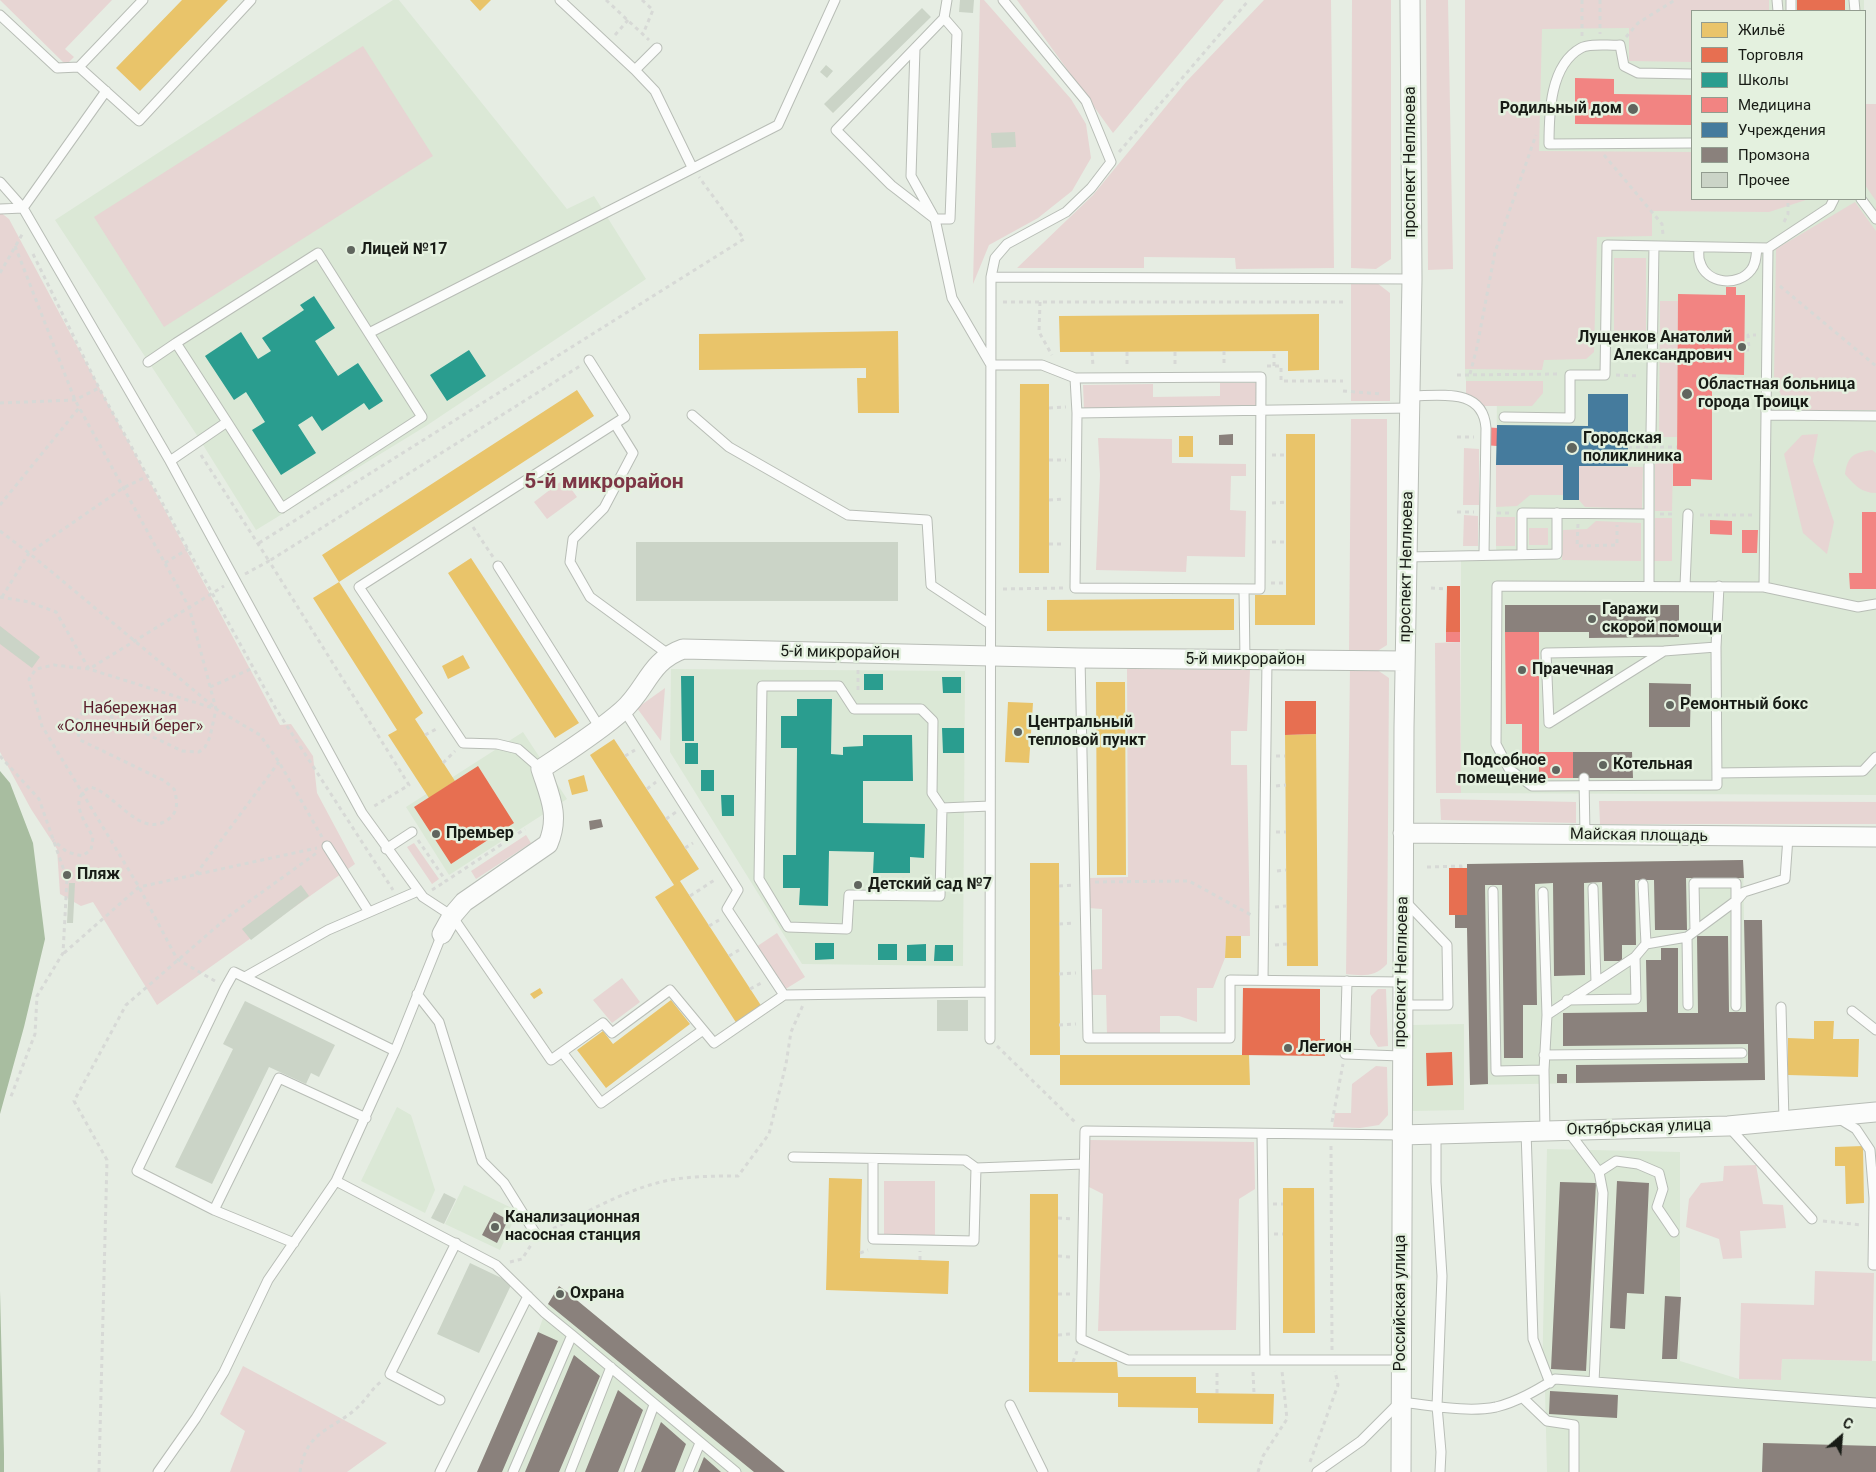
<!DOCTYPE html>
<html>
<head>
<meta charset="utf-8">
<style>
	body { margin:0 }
	#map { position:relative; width:1876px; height:1472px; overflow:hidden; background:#e6ede3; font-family:Roboto,sans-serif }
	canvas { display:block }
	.legend { position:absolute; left:1691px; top:10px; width:175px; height:190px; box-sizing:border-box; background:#e4f1df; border:1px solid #929c8f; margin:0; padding:6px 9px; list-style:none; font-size:15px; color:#181c16 }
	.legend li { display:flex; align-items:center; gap:10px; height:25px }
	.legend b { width:25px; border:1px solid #929c8f }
	.north { position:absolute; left:1816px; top:1412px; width:50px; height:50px; -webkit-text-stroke:4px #e4f1df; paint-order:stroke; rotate:27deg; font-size:14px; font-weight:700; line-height:20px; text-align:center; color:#181c16 }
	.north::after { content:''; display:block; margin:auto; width:18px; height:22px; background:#181c16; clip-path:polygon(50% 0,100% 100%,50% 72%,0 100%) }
</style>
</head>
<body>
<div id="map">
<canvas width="1876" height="1472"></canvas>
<ul class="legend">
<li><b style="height:14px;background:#e9c46a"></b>Жильё</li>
<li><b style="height:14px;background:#e76f51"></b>Торговля</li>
<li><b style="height:14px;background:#2a9d8f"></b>Школы</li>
<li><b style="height:14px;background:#f28482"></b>Медицина</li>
<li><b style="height:14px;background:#457b9d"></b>Учреждения</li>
<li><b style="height:14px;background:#8a817c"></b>Промзона</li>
<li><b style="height:14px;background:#cbd4c7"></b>Прочее</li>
</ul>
<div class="north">С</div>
</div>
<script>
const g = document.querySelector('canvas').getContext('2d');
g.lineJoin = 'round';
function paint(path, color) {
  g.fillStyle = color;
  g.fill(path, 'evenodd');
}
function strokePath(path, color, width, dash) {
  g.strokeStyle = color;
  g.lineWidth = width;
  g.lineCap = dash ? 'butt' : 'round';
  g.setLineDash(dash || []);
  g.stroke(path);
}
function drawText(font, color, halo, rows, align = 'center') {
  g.font = font + ' Roboto,sans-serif';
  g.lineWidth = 5;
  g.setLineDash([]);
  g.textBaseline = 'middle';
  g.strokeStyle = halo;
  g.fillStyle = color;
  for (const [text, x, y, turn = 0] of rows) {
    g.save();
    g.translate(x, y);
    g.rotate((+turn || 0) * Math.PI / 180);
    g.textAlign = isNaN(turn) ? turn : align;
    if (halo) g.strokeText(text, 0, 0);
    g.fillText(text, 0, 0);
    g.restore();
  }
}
paint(new Path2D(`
	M393,0H399L567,209L594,196L646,279L426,426L256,530L200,440L55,220Z
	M1465,0H1864V11H1692V199H1865V104H1876V795L1461,793V561L1496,560L1497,382L1466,381L1465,374Z
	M671,669L965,671L963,966L802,964L670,752Z
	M523,732L567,799L449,875L406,807Z
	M1743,860L1744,920H1762L1765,1080L1470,1085L1467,864Z
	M1464,1024V1110L1413,1111V1025Z
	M397,1107L411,1115L435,1190L425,1213L361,1181Z
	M1547,1149L1680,1152V1361L1739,1379L1781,1380L1782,1359L1876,1361V1472H1547L1545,1390L1542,1380Z
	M464,1185L518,1211L500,1250L445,1224Z
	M559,1286L567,1292L785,1472H477L538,1332L548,1304Z`), '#dbe8d6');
paint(new Path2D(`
	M0,0H112L65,49L74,57L66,65Z
	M980,0H984L1071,99L1086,124L1091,158L1072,191L1038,218L989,245L973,284Z
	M1017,0H1224L1113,133Z
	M1264,0H1331L1334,268L1236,269L1235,258L1144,257V268H1017L1093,195L1186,82Z
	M1352,0H1391V259L1376,269L1351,268Z
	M1426,0H1448L1453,269L1428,270Z
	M1465,0H1769V11H1692V62L1629,61V28L1542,29L1539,151L1692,152V199H1809L1769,212L1652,211V236L1597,237L1594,352L1586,359L1544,360L1542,370L1465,369Z
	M363,46L433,156L164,327L94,217Z
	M1865,104H1876V201L1865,185Z
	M1855,202L1876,231V410H1800L1783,399L1774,381L1776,249Z
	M0,212L9,219L280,725L291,724L313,756L317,793L355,864L157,1005L93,902L81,906L60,894L57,849L31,809L0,752Z
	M1614,258H1646V340H1614Z
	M1377,283L1390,293V401H1351V284Z
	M1660,301H1678L1677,437H1659Z
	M1466,381H1543V393L1532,406H1484L1476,398L1466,394Z
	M1220,383H1256L1257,407L1084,409L1083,385L1153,384V397L1220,396Z
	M1351,419H1387V645L1371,655H1349Z
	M1818,434L1813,461L1834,522L1827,554L1803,533L1784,454L1802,435Z
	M1098,438L1172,439V463L1246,464V476H1231L1230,510L1246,511L1245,557L1187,556L1186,572L1096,570L1100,475Z
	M1464,448L1479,449V505H1463Z
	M1872,450L1876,453V493C1862,493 1854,485 1845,474C1848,454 1855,453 1872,450Z
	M1655,460H1673L1672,511H1655Z
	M1496,465H1563V495H1530L1517,506L1496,507Z
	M1579,466L1643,467L1642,509L1585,507L1579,500Z
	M564,479L577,497L547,519L534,502Z
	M1464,515L1478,516V546H1463Z
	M1496,517H1515V546H1496Z
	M1655,518H1672V561H1654Z
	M1596,521L1641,523V561L1562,560L1563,530L1587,529Z
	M1529,528H1548V545H1529Z
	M1460,642L1461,793H1436L1435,643Z
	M1350,667H1373L1389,678L1387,964C1375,977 1363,976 1346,974Z
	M1127,669L1250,670L1247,731H1231V765H1247L1250,936H1226L1225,958L1213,988H1197V1022L1179,1016H1160V1033L1107,1035L1106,995H1092L1089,970L1102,969V909L1088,908V878L1128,877Z
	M665,688L661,741L637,708Z
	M1440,799L1576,802V823L1441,820Z
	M1599,801L1876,802V824H1600Z
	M526,835L531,843L476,879L471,871Z
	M414,843L439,879L432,884L407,847Z
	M777,933L805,977L784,990L756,947Z
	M622,978L640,1002L612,1023L593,1000Z
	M1378,989H1386L1388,1046L1378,1047L1370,1034L1371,996Z
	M1376,1066L1387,1067L1388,1115L1379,1125L1360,1128L1333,1127L1335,1113H1351L1352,1084Z
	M1090,1140L1254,1142L1255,1189L1239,1199L1236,1330L1098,1331L1103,1194L1089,1187Z
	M1756,1165L1763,1204L1783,1205L1786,1228L1740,1231L1742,1258L1723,1259L1719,1239L1686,1227L1689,1199L1701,1183L1723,1181L1724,1166Z
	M884,1181H935V1236H884Z
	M1815,1271L1874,1273L1872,1361L1782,1359L1781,1380L1739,1379L1741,1303L1814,1305Z
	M243,1366L387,1443L347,1472H230L245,1431L220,1414Z`), '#e7d5d3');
paint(new Path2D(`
	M0,771L10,783L33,843L45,939L24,1027L0,1114Z
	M0,1291L4,1454V1472H0Z`), '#a8bda0');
paint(new Path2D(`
	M182,0H228L140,91L116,68Z
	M470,0H491L480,11Z
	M1319,314V370L1288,371V351L1060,352L1059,316Z
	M898,331L899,413H858L857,378H866V368L699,370V334Z
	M1020,384H1049V573H1019Z
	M577,390L594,416L339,582L322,555Z
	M1286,434H1315V625H1255V595H1286Z
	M1179,436H1193V457H1179Z
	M471,558L579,723L555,738L448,573Z
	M339,582L423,713L415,719L455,781L429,798L388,735L397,730L313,598Z
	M1169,599H1234V630L1047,631V600Z
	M463,655L470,668L448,679L442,666Z
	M1096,682H1125L1126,875H1097Z
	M1008,702L1033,703L1029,763L1005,762Z
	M1316,734L1318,966H1287L1285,735Z
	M614,739L699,869L680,881L762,1007L737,1024L655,897L674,885L590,755Z
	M584,775L588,791L572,795L568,780Z
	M1030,863H1059L1060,1055H1249L1250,1085H1060V1055H1030Z
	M1226,936H1241V958H1225Z
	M540,988L543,993L534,999L530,994Z
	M671,1000L690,1024L606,1088L577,1050L603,1031L613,1044Z
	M1814,1021H1834L1833,1039H1859L1858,1077L1788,1075V1038L1814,1039Z
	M1863,1146L1864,1203L1846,1204L1845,1166H1835V1147Z
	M829,1178L862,1179L860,1258L949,1261L948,1294L826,1290Z
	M1283,1188H1314L1315,1333H1283Z
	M1030,1194H1058V1362H1117L1118,1377H1196V1393L1274,1394L1273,1424L1198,1423V1408L1118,1407V1393L1029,1392Z`), '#e9c46a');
paint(new Path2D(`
	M1797,0H1845V11H1797Z
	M1447,586H1460V632H1446Z
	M1285,701H1316V734L1285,735Z
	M478,766L514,823L451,864L414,807Z
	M1449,868H1467V915H1449Z
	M1243,988L1320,989V1039H1325V1056L1242,1055Z
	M1452,1052L1453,1085L1427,1086L1426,1053Z`), '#e76f51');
paint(new Path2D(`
	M314,296L335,328L315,341L338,376L358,363L383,401L369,410L364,403L322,431L312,416L298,425L316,453L281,475L252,430L265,422L246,392L234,400L205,356L241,332L258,359L271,351L262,338L304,310L300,305Z
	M469,350L486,376L447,401L430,375Z
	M864,674H883V690H864Z
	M681,676H694V741H682Z
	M942,677H961V693H943Z
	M797,699H832L831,754L843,755V747L863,746V735H912L913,781H863V823L925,824L924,858L910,857V873H873L874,852L829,851L828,906L799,905L800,888H783V855H796L797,748H781V716H797Z
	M942,728H964V753H943Z
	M685,743H698V764H685Z
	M701,770H714V791H701Z
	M721,795H734V816H722Z
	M815,943H834V959L815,960Z
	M878,944H897V960H878Z
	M926,944V961H907V945Z
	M935,945H953V961H934Z`), '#2a9d8f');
paint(new Path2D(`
	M1575,78L1614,79V94L1692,95V125L1575,124Z
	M1726,287H1736V295H1745L1744,375L1712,374V480L1691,479V486H1673V460H1677L1678,294L1726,295Z
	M1483,427L1497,428V446L1483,445Z
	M1862,512H1876V589H1850L1849,573H1862Z
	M1710,520L1732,521V535L1710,534Z
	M1742,530H1758L1757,553H1742Z
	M1446,632H1460V642H1446Z
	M1505,632H1539V752H1573V778H1539V762H1522V724H1506Z`), '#f28482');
paint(new Path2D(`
	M1588,394H1628V466H1579V500H1563V465H1496L1497,425L1588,426Z`), '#457b9d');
paint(new Path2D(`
	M1233,434V445H1219V435Z
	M1505,605H1679V637L1589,638V632H1505Z
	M1649,683L1691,684L1690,727H1649Z
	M1573,752H1632L1633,778H1573Z
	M601,819L603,827L590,830L589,821Z
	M1743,860L1744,878H1686L1687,930H1655L1654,880H1635L1636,945H1622V961H1604L1602,882L1584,883L1585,975L1554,976L1553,883L1535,884L1537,1005H1523V1058H1504L1502,885H1485L1488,1084L1470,1085L1467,928H1455V915H1467V864Z
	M1744,920H1762L1765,1080L1576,1083V1065L1748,1063V1044L1563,1046V1013L1647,1012L1646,960H1661V948H1678V1013H1698L1697,936H1728L1729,1012H1746Z
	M1557,1074H1567V1083H1557Z
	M1617,1181L1649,1183L1644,1294L1627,1293L1625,1329L1610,1328Z
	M1560,1182L1596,1183L1586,1371L1551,1369Z
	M494,1212L508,1220L497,1243L482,1235Z
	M559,1286L567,1292L785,1472H754L548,1304Z
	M1665,1296L1681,1297L1677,1359H1662Z
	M538,1332L558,1341L502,1472H477Z
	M574,1355L600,1376L559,1472H525Z
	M618,1390L643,1410L618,1472H585Z
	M1550,1391L1618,1395L1617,1418L1549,1414Z
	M661,1422L686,1444L675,1472H641Z
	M1763,1443L1876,1446V1472H1762Z
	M704,1457L721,1472H698Z`), '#8a817c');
paint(new Path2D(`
	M960,0H974L973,13L959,12Z
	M922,8L931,17L833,113L824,104Z
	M826,65L833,71L827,78L820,72Z
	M1015,132L1016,147L992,148L991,133Z
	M636,542H898V601H636Z
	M0,626L40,657L32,668L0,644Z
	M69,883H75L73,923H67Z
	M301,885L309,896L251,940L242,929Z
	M937,1000H968V1031H937Z
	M245,1001L335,1045L319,1077L311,1073L306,1084L269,1067L212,1184L175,1167L233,1049L223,1044Z
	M444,1193L456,1199L444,1224L431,1218Z
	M470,1263L512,1283L479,1353L437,1334Z`), '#cbd4c7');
const service = new Path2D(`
	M560,0L635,70L657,48
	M1777,0L1778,11
	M1791,0V11
	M1854,0L1855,11
	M0,15L57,68L79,67L139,121L251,0
	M944,18L836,130L891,185L935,219H950L957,33L944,18L947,0
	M915,48L911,176L935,219L952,298L991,365H1042L1075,378L1077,413
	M79,67L143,0
	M635,70L655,91L692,167
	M1692,74L1638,73L1624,66L1620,45C1609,46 1590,43 1581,48C1550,65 1549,113 1549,144L1692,143
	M0,182L23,208L170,461L362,813L423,897L452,916L551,1060L603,1023L612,1033L670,990L714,1043L784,995L990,992
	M1861,199L1876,219
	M23,208L106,91
	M0,209L23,208
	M1699,247C1699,251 1698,258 1700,262C1706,284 1738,287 1751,270C1756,264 1756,256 1757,248
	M1768,248L1830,207L1834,199
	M991,277L1412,279
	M369,333L778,125L835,0
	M148,362L176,343
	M1075,378L1261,377L1260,589L1075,588L1077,413C1188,412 1299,409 1410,408
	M1410,396C1440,396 1483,387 1486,428L1484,554
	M692,415L729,447L848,515L927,520L931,585L990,624
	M1504,417L1570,418V375H1605L1607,245L1768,248L1766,415L1876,416
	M615,424L633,453L604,508L573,539L570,562L590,597L668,654
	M1651,433L1654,246
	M170,461L227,422L282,508L422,417L318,253L176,343L227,422
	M1522,554V513L1649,514
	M1407,557L1557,554V513
	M498,566L600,728
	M1649,586V465
	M1685,586L1688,514
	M1764,587L1766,415
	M1244,589L1245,660
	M1716,647L1717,785L1532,786L1509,769L1496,744L1497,586L1764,587L1858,607L1876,604
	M1664,651L1549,723L1546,653L1664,651L1716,647L1719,586
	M1080,658L1088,1038H1230V980L1402,982
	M624,710L738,890L727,909L784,995
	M541,769L518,749L497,744L463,743L359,587L625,417L589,360
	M1717,773L1863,771L1876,757
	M1584,778L1585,835
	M942,808L932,793L933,721L921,709H854L839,686H762L759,879L788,927L847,929L849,895L940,896L942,808L990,806
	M327,846L369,912
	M386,849L412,832
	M1643,884L1646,944
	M1593,888L1596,982
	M1493,891L1496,1071L1544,1070L1545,1131
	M1543,892L1547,1015L1544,1070
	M1695,931L1694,883H1736V1006
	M1687,937L1688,1005
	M245,977L328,930L418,891
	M1263,980L1267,660
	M1347,981L1345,1054L1401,1056
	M417,994L439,1022L482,1161L504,1183L537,1236
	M1567,1000L1636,999L1635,957
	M1402,1005H1448L1447,945L1404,900
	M1781,1007L1784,1120
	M1852,1011L1876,1030
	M1547,1015L1635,957L1646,944L1687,937L1737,900L1744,892L1785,879L1788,837
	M990,1039L991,277L995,258L1007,244L1066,212L1091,188L1111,162L1086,101L1003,0
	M562,1052L601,1103L703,1030
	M1544,1055L1742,1053
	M1838,1118L1856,1129L1870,1150L1874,1198L1873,1265H1876
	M1728,1126L1812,1219
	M1526,1131L1533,1339L1550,1383
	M1568,1131L1599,1172L1603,1193L1594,1382
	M1262,1134L1265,1360
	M1436,1134V1182L1442,1276L1437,1406L1441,1452L1440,1472
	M1401,1135L1085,1131L1081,1339L1128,1360H1401
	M793,1157L965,1160L976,1168L1084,1164
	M873,1160V1239L974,1241L976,1168
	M1599,1172L1616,1161L1638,1164L1659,1173L1663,1189L1657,1207L1674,1232
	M336,1181L496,1265L545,1313L572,1335
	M214,1210L279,1078L366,1118
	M294,1243L214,1210L137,1171L225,988L234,972L395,1051
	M1523,1398L1547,1421L1574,1425V1472
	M440,1400L390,1374L456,1243
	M1010,1405L1043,1472
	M158,1472L196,1418L224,1372L268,1280L336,1181L395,1051L442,934
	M440,1472L528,1296
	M513,1472L572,1335L736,1472
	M570,1472L611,1367
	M629,1472L654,1405
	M688,1472L700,1443
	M1317,1472L1361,1441L1400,1402C1430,1405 1466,1413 1496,1407C1517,1402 1537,1390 1555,1379L1876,1403`);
const minor = new Path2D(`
	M1403,833L1876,837
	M442,934L452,916L464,902L548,844C560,816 550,797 541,769C568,751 597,733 622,711C647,689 649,661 683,649L1080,658L1405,661
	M1401,1135L1728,1126L1876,1112
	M1401,1472L1404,727L1412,279L1410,0`);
strokePath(service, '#b8bdb6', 11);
strokePath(minor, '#b8bdb6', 21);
strokePath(new Path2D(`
	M606,0L649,40
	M642,0L653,10L643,34
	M1582,0V37
	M1600,0V34
	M615,35L628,20
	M1626,37L1638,23L1675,0
	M1119,152L1249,0
	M1604,155L1662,224L1663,235
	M1784,222L1788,214V199
	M15,246L75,400L189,607L216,709L210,737L205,747L199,752L182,751L97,710L82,713L75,723L80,740L165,781L174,789C177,799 179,810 170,818C141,842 115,792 90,787C68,800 84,820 93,837L91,850L82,856L67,852L53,840
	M33,254L99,388L276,709L393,890
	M0,273L23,233
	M1780,286L1876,366
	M1003,302H1343
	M1040,302L1039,332L1052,355
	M1745,350H1749L1748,335H1756
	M1224,351V366
	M1092,352L1093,366
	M1127,352V366
	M1175,352V366
	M1267,366H1281V381H1343
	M1274,366V351
	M1470,374L1477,347L1495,252L1536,135
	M1457,375L1560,374
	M1616,375L1639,376
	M1343,391L1382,394
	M0,403L75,400L99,388
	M1049,408L1066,407
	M1457,437H1474
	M1628,447H1677
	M201,455L269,561L580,366
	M1272,455H1286
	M1049,460H1066
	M1049,500L1064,499
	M1272,503L1286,502
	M0,505L79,408
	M1457,512H1474
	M1497,513H1511
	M1660,514H1676
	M1700,515H1754
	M1578,524L1577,546L1617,545V525
	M473,527L493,557
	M0,531L29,553L214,707
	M1272,542H1286
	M259,543L744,239L699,177
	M1049,544H1063
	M165,563L188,549
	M245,574L269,561L409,785L371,808
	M1271,583H1286
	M1431,588L1447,589
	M1003,589L1064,588
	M0,597L29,602L56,612L89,669L224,586
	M2,597L29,553L123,488L148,476
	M858,670V691
	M210,687L253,668
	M425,735L438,728
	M0,756L39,799L67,879L63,953L37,996L35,1034L10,1099
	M625,756L635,750
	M1276,756H1285
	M443,763L455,751
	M1276,786L1286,785
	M647,789L656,782
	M666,819L676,812
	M1276,832H1286
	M418,840L446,881L525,829
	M685,848L693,843
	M1427,867L1461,866V868
	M1277,871L1286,870
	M196,874L279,762
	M1095,882L1189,881L1253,916
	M1059,886L1074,885
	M432,890L446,881
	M690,896L716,879
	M1275,907L1286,906
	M1059,924L1074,923
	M709,926L719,920
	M1275,945L1287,944
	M64,953L139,887L317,848
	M729,956L739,950
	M1059,974L1076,973
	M215,981L177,959L139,887L42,726L29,679L36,669L54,665L89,669L216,709L260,735L279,762L322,837
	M750,989L763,982
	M1059,1025L1076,1024
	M997,1046L1077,1124
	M1332,1122L1343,1064
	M1331,1146L1332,1350
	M1273,1204H1283
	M1058,1218L1073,1219
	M1823,1221L1862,1225
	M546,1232C582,1215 619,1193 657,1183C682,1176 712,1176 738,1176L769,1134L786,1064L791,1032L803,1005
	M1274,1234H1283
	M860,1253L868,1250
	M1058,1256L1070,1257
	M920,1260V1251
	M510,1262L522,1259L531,1245
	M1058,1294H1070
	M1058,1335L1070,1334
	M1073,1362L1077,1351
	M1253,1372L1254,1393
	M1217,1393V1371
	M1310,1462L1338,1385L1335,1371
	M99,1472L107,1160L74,1101L126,1005L229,916L318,852
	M300,1472C306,1430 332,1431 358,1407C367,1399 372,1388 382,1381
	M1258,1472L1263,1456L1287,1419L1282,1371`), '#d7d9d6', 3, [4, 4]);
strokePath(service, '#fbfcfb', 9);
strokePath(minor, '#fbfcfb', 19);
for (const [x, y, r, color] of [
	[1633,109,6,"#60655e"],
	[351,250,5,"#60655e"],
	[1742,347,5,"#60655e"],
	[1687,394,6,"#60655e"],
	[1572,448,6,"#60655e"],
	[1592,619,5,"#60655e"],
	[1522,670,5,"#60655e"],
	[1670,705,5,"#60655e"],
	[1018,732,5,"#60655e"],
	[1603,765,5,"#60655e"],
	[1556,770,5,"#60655e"],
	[436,834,5,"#60655e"],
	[67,875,5,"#60655e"],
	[858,885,5,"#60655e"],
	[1288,1048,5,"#60655e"],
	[495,1227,5,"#60655e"],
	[560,1294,5,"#60655e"]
]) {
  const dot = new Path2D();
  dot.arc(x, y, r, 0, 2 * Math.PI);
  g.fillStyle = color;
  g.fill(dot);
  strokePath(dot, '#e4f1df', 2);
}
drawText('bold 16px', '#181c16', '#e4f1df', [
	["Родильный дом",1622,109,"right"],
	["Лицей №17",361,250],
	["Лущенков Анатолий",1732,338,"right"],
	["Александрович",1732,356,"right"],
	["Областная больница",1698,385],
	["города Троицк",1698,403],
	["Городская",1583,439],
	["поликлиника",1583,457],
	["Гаражи",1602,610],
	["скорой помощи",1602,628],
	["Прачечная",1532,670],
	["Ремонтный бокс",1680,705],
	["Центральный",1028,723],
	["тепловой пункт",1028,741],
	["Подсобное",1546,761,"right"],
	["помещение",1546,779,"right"],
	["Котельная",1613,765],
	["Премьер",446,834],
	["Пляж",77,875],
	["Детский сад №7",868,885],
	["Легион",1298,1048],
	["Канализационная",505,1218],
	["насосная станция",505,1236],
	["Охрана",570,1294]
], 'left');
drawText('16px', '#181c16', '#e4f1df', [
	["проспект Неплюева",1411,162,-90],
	["проспект Неплюева",1407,567,-89],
	["5-й микрорайон",840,653,1],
	["5-й микрорайон",1245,660],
	["Майская площадь",1639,836,1],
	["проспект Неплюева",1402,972,-89],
	["Октябрьская улица",1639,1128,-2],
	["Российская улица",1401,1303,-90]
]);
drawText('16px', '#5a1d2b', '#e4f1df', [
	["Набережная",130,709],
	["«Солнечный берег»",130,727]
]);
drawText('bold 21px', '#7d3645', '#e4f1df', [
	["5-й микрорайон",604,483]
]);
</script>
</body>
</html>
